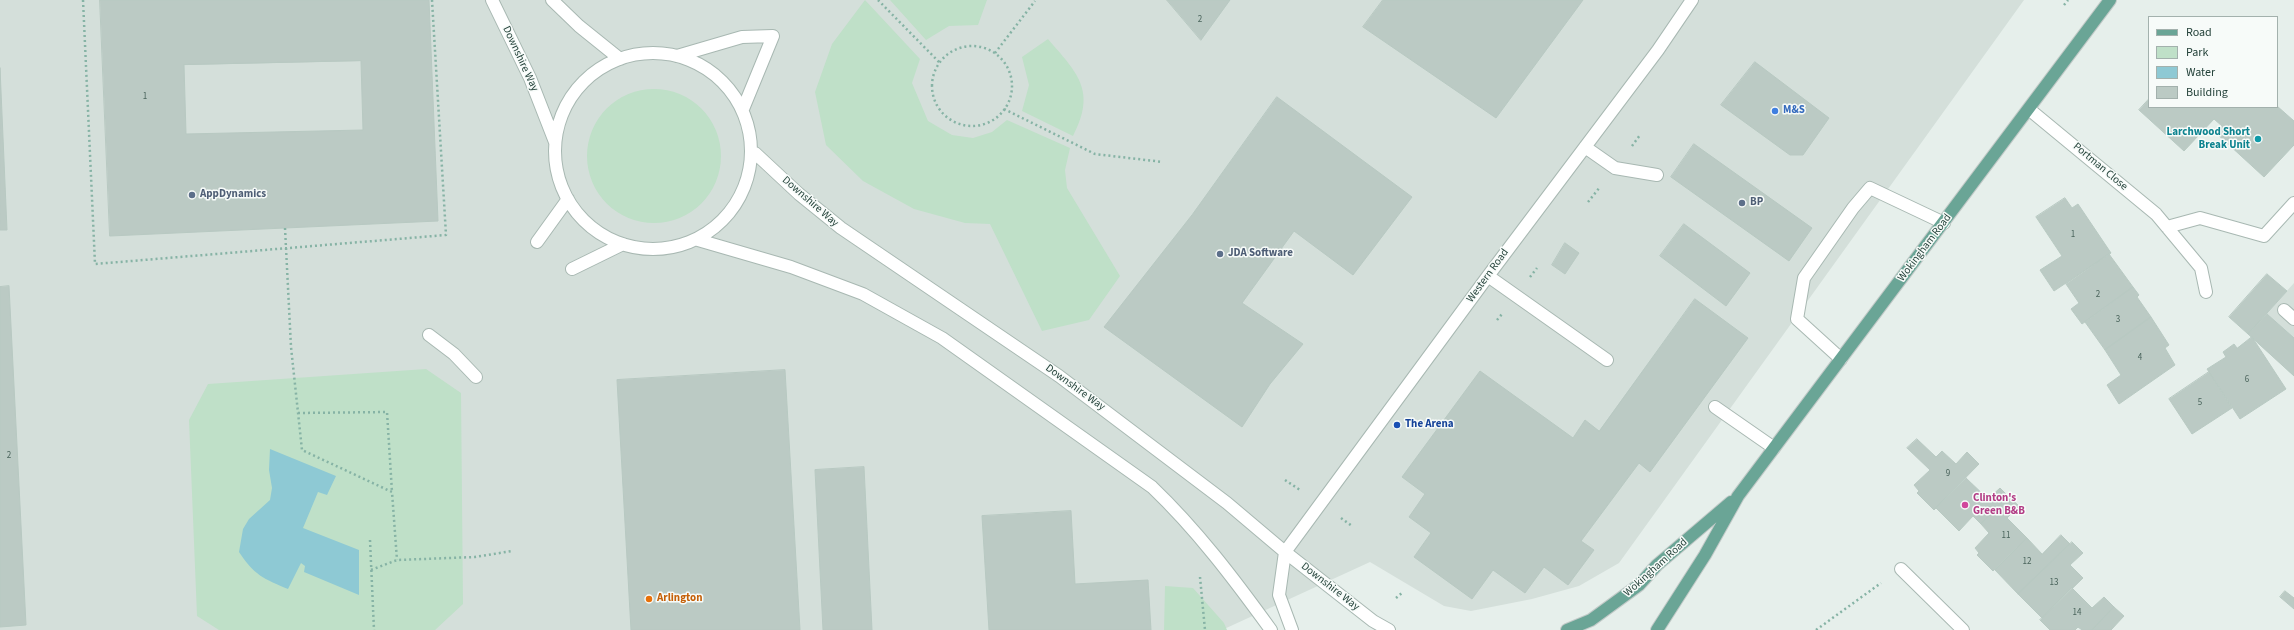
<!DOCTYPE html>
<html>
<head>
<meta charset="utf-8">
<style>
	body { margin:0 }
	#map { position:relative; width:2294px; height:630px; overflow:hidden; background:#e6efeb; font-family:"Source Sans 3",sans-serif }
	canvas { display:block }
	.legend { position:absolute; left:2148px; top:16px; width:130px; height:92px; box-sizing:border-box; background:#f7fbf9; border:1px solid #a3b1ad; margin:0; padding:5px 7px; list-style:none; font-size:12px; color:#24423a }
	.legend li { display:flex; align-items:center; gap:8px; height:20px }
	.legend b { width:20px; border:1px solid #a3b1ad }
</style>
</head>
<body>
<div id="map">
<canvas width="2294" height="630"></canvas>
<ul class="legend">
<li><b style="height:5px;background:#6aa596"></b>Road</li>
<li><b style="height:11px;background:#bfe0c8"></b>Park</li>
<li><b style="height:11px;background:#8ec9d4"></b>Water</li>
<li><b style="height:11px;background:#bbcac4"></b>Building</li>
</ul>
</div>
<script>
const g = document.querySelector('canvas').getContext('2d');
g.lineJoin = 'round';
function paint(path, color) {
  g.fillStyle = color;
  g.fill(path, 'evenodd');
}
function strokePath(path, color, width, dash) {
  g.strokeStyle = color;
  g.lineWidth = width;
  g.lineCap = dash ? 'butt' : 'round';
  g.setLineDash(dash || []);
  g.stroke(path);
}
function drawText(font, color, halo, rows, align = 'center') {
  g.font = font + ' "Source Sans 3",sans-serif';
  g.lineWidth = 3;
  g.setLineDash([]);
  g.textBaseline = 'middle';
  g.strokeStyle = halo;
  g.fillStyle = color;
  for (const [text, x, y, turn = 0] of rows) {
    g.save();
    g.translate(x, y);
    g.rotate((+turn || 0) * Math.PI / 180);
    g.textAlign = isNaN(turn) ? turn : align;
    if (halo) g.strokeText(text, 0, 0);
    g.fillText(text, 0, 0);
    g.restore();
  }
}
paint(new Path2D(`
	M0,0H2024L1619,563L1579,586L1532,599L1471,611L1444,606L1370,562L1222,630H0Z
	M2294,283V376L2248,334Z`), '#d4dfda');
paint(new Path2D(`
	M865,0L920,59L912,83L928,121L952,135L973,138L992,132L1007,120L1070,148L1065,170L1067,188L1120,276L1089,320L1042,331L990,224L965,223L914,209L863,181L826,145L815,92L832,44Z
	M890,0H987L978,25L949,26L926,40Z
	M1048,39C1077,73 1097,90 1073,136L1022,111L1029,85L1022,57Z
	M587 156a67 67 0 1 1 134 0a67 67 0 1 1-134 0Z
	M426,369L461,393L463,604L435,630H219L197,616L189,420L208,384Z
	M1165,586L1193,588L1224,623L1227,630H1164Z`), '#bfe0c8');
paint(new Path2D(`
	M270,449L336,476L327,495L318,492L303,528L359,550V595L304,572L305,566L301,563L288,589C264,579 254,575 239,552L243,529L249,519L270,500L272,488L269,470Z`), '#8ec9d4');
const building = new Path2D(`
	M100,0H429L438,221L110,236ZM361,61L363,130L186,134L184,65Z
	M1167,0H1230L1201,40Z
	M1383,0H1583L1496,118L1363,27Z
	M1755,62L1829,118L1803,155H1790L1721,105Z
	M0,68L7,230H0Z
	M1277,97L1412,197L1353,275L1294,231L1242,303L1303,344L1270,384L1242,427L1104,327L1192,215Z
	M2149,99V107L2277,106L2294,121V145L2264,177L2216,133L2222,126L2214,119L2184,151L2139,110Z
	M1694,144L1812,228L1789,261L1671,177Z
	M2065,198L2072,208L2078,204L2111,253L2054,291L2040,270L2062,256L2036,217Z
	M1684,224L1750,273L1726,306L1660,256Z
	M1565,243L1579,253L1565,274L1552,265Z
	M2109,254L2133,287L2082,324L2071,309L2079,303L2066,284Z
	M2267,274L2287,291L2248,334L2229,317Z
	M9,286L26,625L0,627V287Z
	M2133,287L2139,295L2137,297L2151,317L2105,350L2085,322Z
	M1695,299L1748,338L1650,472L1639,463L1581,541L1594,550L1568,585L1544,567L1525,593L1493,570L1472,599L1414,557L1431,533L1409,517L1425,494L1402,477L1480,371L1573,438L1585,420L1599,431Z
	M2267,314L2294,338V376L2248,334Z
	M2151,317L2169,345L2165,348L2175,365L2119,404L2107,385L2121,375L2105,350Z
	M2252,337L2286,389L2240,419L2207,369L2226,357L2223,352L2234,344L2237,348Z
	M785,370L800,630H631L617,380Z
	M2209,372L2232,408L2192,434L2169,399Z
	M1917,439L1936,457L1942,451L1956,464L1967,452L1979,464L1934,510L1917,493L1919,491L1914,485L1930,470L1907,448Z
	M864,467L872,630H823L815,470Z
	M1966,478L1988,499L2000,488L2008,496L1981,524L1973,516L1959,531L1936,508Z
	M2008,496L2019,506L2007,518L2027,538L1993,571L1977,555L1979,553L1975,548L1989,533L1981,524Z
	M1071,511L1075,584L1148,580L1151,630H989L982,516Z
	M2061,535L2070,544L2018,594L1995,570L2027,538L2042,554Z
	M2072,542L2083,553L2070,565L2083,578L2042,618L2018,594Z
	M2072,588L2092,608L2104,597L2114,607L2092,630H2082L2078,627L2075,630H2050L2040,620Z
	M2285,591L2294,598V609L2280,597Z
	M2114,607L2124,616L2111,630H2092Z`);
paint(building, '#bbcac4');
strokePath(building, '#b8c9c2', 1);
const minor = new Path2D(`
	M492,0L530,78L555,142
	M552,0L579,26L620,59
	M555 151a98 98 0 1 1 196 0a98 98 0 1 1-196 0Z
	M677,56L742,37L773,36L743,109
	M2030,110L2156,214L2201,268L2206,292
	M1585,147L1615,168L1657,175
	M755,153L799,194L841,228L1059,376L1227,503L1285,552L1373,621L1389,630
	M2167,227L2200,218L2264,236L2294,203
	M698,240L791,267L863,294L942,338L1152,487C1197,530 1234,579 1271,630
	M537,242L568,199
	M572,269L623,244
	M1488,276L1607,360
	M2284,310L2294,319
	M429,335L454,354L476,377
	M1841,359L1797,319L1804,278L1853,208L1870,188L1944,223
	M1715,407L1774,448
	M1901,569L1963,630
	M1292,630L1279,595L1285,552L1488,276L1658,50L1692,0`);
const major = new Path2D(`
	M1567,630L1591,620L1639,585L1657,565L1731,502
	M1657,630L1705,555L1738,496L2110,0`);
strokePath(minor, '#a8b8b2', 14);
strokePath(major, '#c2cac8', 14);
strokePath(new Path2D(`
	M83,0L95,264L446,235L432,0
	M878,0L940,63
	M2064,5L2068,0
	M932 86a40 40 0 1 1 80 0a40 40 0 1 1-80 0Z
	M995,53L1035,1
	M1004,109L1095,154L1163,162
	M1632,146L1640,135
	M1588,202L1600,187
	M285,228L291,347L302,450L392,492L397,560
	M1530,277L1537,268
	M1497,320L1502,314
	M298,413L387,412L392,492
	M1285,480L1300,490
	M1341,518L1352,526
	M370,540L374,630
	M371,570L397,560L475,557L512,551
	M1200,577L1205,630
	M1396,598L1403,592
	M1816,630L1881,583`), '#86b3a5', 2.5, [2, 3]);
strokePath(minor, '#fff', 12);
strokePath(major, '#6aa596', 12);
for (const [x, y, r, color] of [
	[1775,111,4,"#3f7fe0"],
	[2258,139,4,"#0f9aa8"],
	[192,195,4,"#5c6f8a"],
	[1742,203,4,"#5c6f8a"],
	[1220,254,4,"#5c6f8a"],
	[1397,425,4,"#1a4fb4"],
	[1965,505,4,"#d1479c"],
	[649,599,4,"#e8710a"]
]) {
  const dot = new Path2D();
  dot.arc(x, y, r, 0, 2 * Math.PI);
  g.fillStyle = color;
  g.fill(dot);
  strokePath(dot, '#f7fbf9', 1.5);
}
drawText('9px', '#4a645c', null, [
	["2",1200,20],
	["1",145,97],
	["1",2073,235],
	["2",2098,295],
	["3",2118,320],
	["4",2140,358],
	["6",2247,380],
	["5",2200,403],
	["2",9,456],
	["9",1948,474],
	["11",2006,536],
	["12",2027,562],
	["13",2054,583],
	["14",2077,613]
]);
drawText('11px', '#24423a', '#f7fbf9', [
	["Downshire Way",520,59,65],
	["Portman Close",2100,167,40],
	["Downshire Way",810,202,41],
	["Wokingham Road",1925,248,-53],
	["Western Road",1488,276,-54],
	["Downshire Way",1075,388,36],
	["Wokingham Road",1656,568,-42],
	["Downshire Way",1330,587,38]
]);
drawText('bold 11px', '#366cbe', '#f7fbf9', [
	["M&S",1783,111]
], 'left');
drawText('bold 11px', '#0d838f', '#f7fbf9', [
	["Larchwood Short",2250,133],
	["Break Unit",2250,146]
], 'right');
drawText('bold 11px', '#4e5e75', '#f7fbf9', [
	["AppDynamics",200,195],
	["BP",1750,203],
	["JDA Software",1228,254]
], 'left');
drawText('bold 11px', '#164399', '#f7fbf9', [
	["The Arena",1405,425]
], 'left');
drawText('bold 11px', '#b23c85', '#f7fbf9', [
	["Clinton's",1973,499],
	["Green B&B",1973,512]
], 'left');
drawText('bold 11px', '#c56008', '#f7fbf9', [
	["Arlington",657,599]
], 'left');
</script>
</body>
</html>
